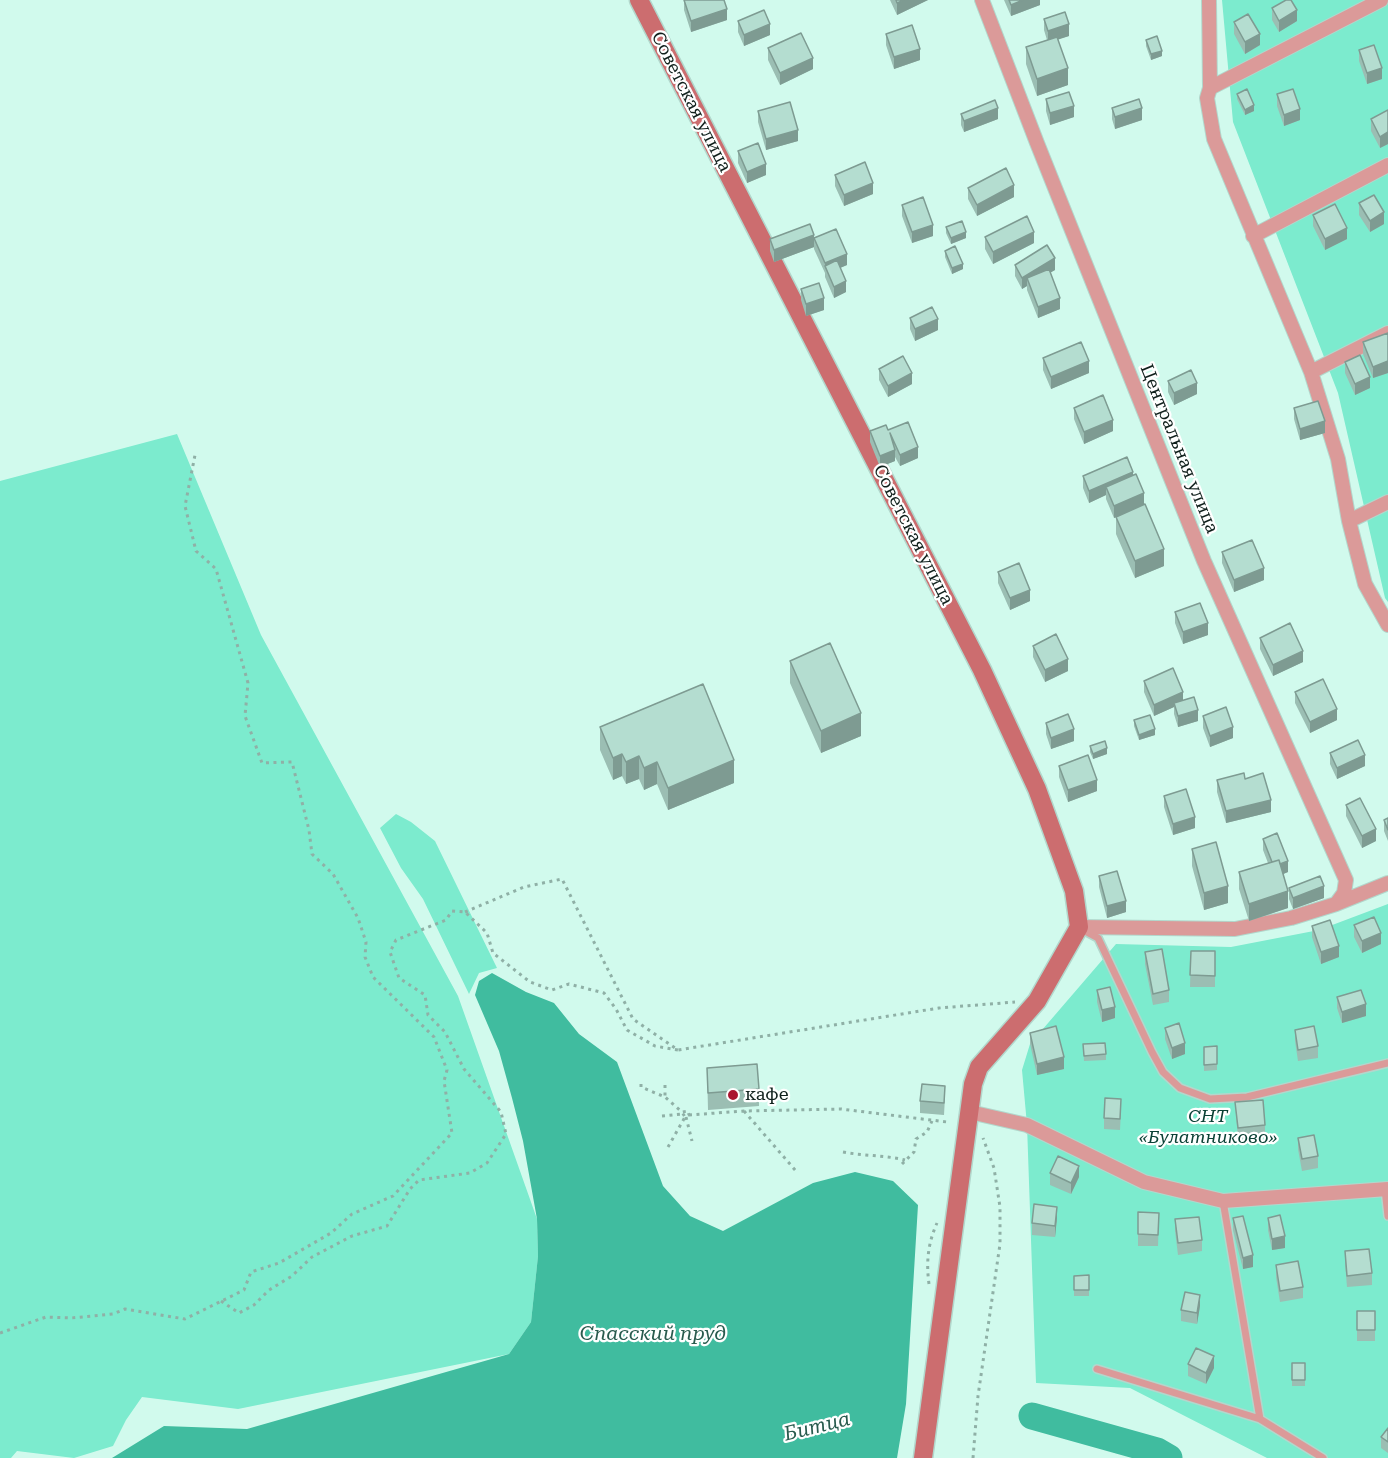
<!DOCTYPE html>
<html>
<head>
<meta charset="utf-8">
<style>
	body { margin:0 }
	canvas { display:block; background:#d1faed }
</style>
</head>
<body>
<canvas width="1388" height="1458"></canvas>
<script>
const g = document.querySelector('canvas').getContext('2d');
g.lineJoin = 'round';
function paint(path, color) {
  g.fillStyle = color;
  g.fill(path, 'evenodd');
}
function strokePath(path, color, width, dash) {
  g.strokeStyle = color;
  g.lineWidth = width;
  g.lineCap = dash ? 'butt' : 'round';
  g.setLineDash(dash || []);
  g.stroke(path);
}
function drawText(font, color, halo, rows, align = 'center') {
  g.font = font + ' "Roboto Serif",serif';
  g.lineWidth = 4.5;
  g.setLineDash([]);
  g.textBaseline = 'middle';
  g.strokeStyle = halo;
  g.fillStyle = color;
  for (const [text, x, y, turn = 0] of rows) {
    g.save();
    g.translate(x, y);
    g.rotate((+turn || 0) * Math.PI / 180);
    g.textAlign = isNaN(turn) ? turn : align;
    if (halo) g.strokeText(text, 0, 0);
    g.fillText(text, 0, 0);
    g.restore();
  }
}
paint(new Path2D(`
	M1222,0H1388V602L1385,598L1338,393L1233,122Z
	M177,434L261,635L458,996L537,1219L538,1256L531,1322L509,1354L238,1409L142,1397L126,1420L113,1446L74,1458L17,1451L11,1458H0V481Z
	M396,814L411,822L435,841L497,968L479,973L469,994L423,899L401,868L380,828Z
	M1388,904V1458H1267L1130,1388L1036,1383L1027,1125L1022,1070L1030,1044L1116,944L1231,947L1319,930Z`), '#7cebce');
paint(new Path2D(`
	M492,973L526,992L554,1003L579,1034L617,1062L663,1186L690,1216L723,1231L813,1183L855,1172L893,1181L918,1205L906,1404L897,1458H112L164,1426L247,1429L509,1354L531,1322L538,1256L537,1219L523,1141L512,1098L499,1051L475,995L479,981Z`), '#40bc9f');
strokePath(new Path2D(`
	M1032,1416L1157,1451L1169,1458`), '#40bc9f', 27);
const lane = new Path2D(`
	M1083,930L1098,938L1152,1052L1163,1072L1180,1088L1210,1099L1247,1097L1388,1063
	M1385,1189L1388,1216
	M1223,1201L1260,1419L1323,1458
	M1097,1369L1260,1419`);
const street = new Path2D(`
	M982,0L1037,143L1204,561L1346,880L1344,893L1336,904
	M1209,0L1210,88L1207,98L1214,139L1311,372L1338,459L1349,521L1365,584L1388,625
	M1210,88L1381,0
	M1253,236L1388,165
	M1311,372L1388,333
	M1349,521L1388,502
	M1079,927L1235,929L1291,918L1336,904L1388,883
	M970,1112L1027,1125L1144,1182L1223,1201L1388,1189`);
const secondary = new Path2D(`
	M639,0L982,670L1037,789L1074,891L1079,927L1037,1001L979,1067L973,1084L923,1458`);
strokePath(lane, '#b2d7cc', 10);
strokePath(street, '#b2d7cc', 16);
strokePath(secondary, '#b2d7cc', 21);
strokePath(new Path2D(`
	M465,912L524,887L562,879L633,1019L678,1050L939,1008L1015,1002
	M641,1084V1087L665,1097L682,1112L688,1111L689,1115L685,1117L682,1112
	M665,1085V1097
	M744,1111L796,1171
	M689,1115L744,1111L841,1109L947,1122
	M662,1116L682,1114
	M686,1117L692,1141
	M668,1147L685,1117
	M843,1152C864,1156 884,1155 905,1160
	M902,1164L914,1152L916,1139L927,1132L932,1121
	M929,1284C926,1262 928,1243 937,1223
	M221,1301L239,1313L254,1305L269,1290L292,1276L312,1257L352,1236L387,1226L410,1189L419,1180L470,1173L487,1163L506,1134L501,1112L464,1069L445,1032L428,1015L425,995L399,978L390,952L396,940L446,920L452,911L465,912L487,933L493,953L530,982L552,990L569,984L604,993L616,1009L627,1030L655,1046L678,1050
	M0,1333L46,1317L71,1318L113,1314L125,1309L185,1319L244,1290L251,1272L279,1263L331,1233L352,1214L393,1196L452,1133L444,1081L447,1070L434,1037L373,977L365,957L366,942L358,918L333,874L312,854L309,830L292,762L262,763L245,716L248,683L216,569L196,551L185,506L195,455
	M973,1458L978,1396L1000,1244V1207L994,1168L983,1138`), '#8fb0a6', 3, [3, 4.5]);
strokePath(lane, '#db9a99', 7);
strokePath(street, '#db9a99', 14);
strokePath(secondary, '#cc6d6f', 18);
paint(new Path2D(`
	M684,0L727,20L691,32L684,10Z
	M890,0H928L897,15Z
	M1004,0H1040V5L1011,16Z
	M1272,8L1297,21L1279,32L1272,20Z
	M1044,19L1069,36L1058,39L1068,85L1037,96L1026,64V47L1047,40L1044,30Z
	M738,21L770,35L744,46L738,32Z
	M1234,22L1260,45L1245,54L1234,34Z
	M886,34L920,60L894,69L886,45Z
	M1146,40L1162,56L1151,60L1146,46Z
	M768,48L813,69L780,85L768,60Z
	M1359,50L1382,79L1367,84L1359,61Z
	M1237,94L1254,111L1245,115L1237,99Z
	M1277,94L1300,120L1284,126L1277,106Z
	M1046,99L1074,117L1050,125L1046,111Z
	M1112,108L1142,120L1115,129L1112,119Z
	M1388,110V144L1380,148L1371,131V119Z
	M758,111L798,141L766,150L758,122Z
	M961,114L998,119L964,132L961,125Z
	M738,151L766,175L747,183L738,163Z
	M835,175L873,194L844,206L835,186Z
	M968,188L1014,197L977,216L968,199Z
	M1359,203L1384,224L1370,232L1359,215Z
	M902,205L933,236L912,243L902,216Z
	M1313,215L1347,239L1325,250L1313,226Z
	M946,227L966,238L951,244L946,233Z
	M985,237L1034,243L993,264L985,249Z
	M814,238L847,265L840,268L846,292L834,298L825,277V273L814,249Z
	M770,239L814,247L774,262L770,251Z
	M945,251L963,269L952,274L945,257Z
	M1015,265L1055,270L1050,272L1060,309L1038,318L1027,290V286L1022,289L1015,276Z
	M801,289L824,310L806,316L801,300Z
	M910,318L938,330L915,341L910,329Z
	M1388,333V373L1373,378L1363,354V342Z
	M1043,358L1089,373L1051,389L1043,370Z
	M1345,362L1370,388L1355,395L1345,373Z
	M879,369L912,384L888,397L879,380Z
	M1168,381L1197,394L1174,405L1168,392Z
	M1074,408L1113,431L1084,444L1074,419Z
	M1294,408L1325,433L1300,440L1294,419Z
	M888,430L918,458L900,466L895,457V461L880,467L870,442V431Z
	M1083,476H1133L1144,505L1164,566L1135,578L1116,534V517L1114,518L1106,499V495L1089,503L1083,488Z
	M1222,552L1264,580L1234,592L1222,563Z
	M998,572L1030,601L1010,610L998,583Z
	M1175,612L1208,635L1183,644L1175,623Z
	M1260,638L1303,662L1273,676L1260,649Z
	M1033,646L1068,671L1045,682L1033,657Z
	M790,661L861,736L821,753L790,683Z
	M1144,681L1183,700L1198,721L1178,727L1174,714V707L1154,716L1144,692Z
	M1295,692L1337,720L1310,733L1295,703Z
	M1203,716L1233,738L1210,747L1203,728Z
	M1134,720L1155,735L1139,740L1134,726Z
	M1046,723L1074,741L1051,749L1046,734Z
	M600,727L734,783L668,810L657,784L644,790L639,779L626,784L622,776L613,780L600,750Z
	M1090,746L1107,754L1093,759L1090,752Z
	M1330,753L1365,766L1337,779L1330,764Z
	M1059,766L1097,791L1068,802L1059,777Z
	M1245,779L1271,812L1226,823L1217,792V780Z
	M1164,796L1195,828L1173,835L1164,807Z
	M1346,805L1376,841L1362,848L1346,816Z
	M1388,818V841L1384,831V820Z
	M1263,839L1288,872L1283,874L1288,908L1249,921L1239,889V872L1268,863L1263,850Z
	M1192,849L1228,903L1204,910L1192,866Z
	M1099,876L1126,912L1107,918L1099,887Z
	M1289,888L1324,898L1293,909L1289,899Z
	M1354,925L1381,944L1362,953L1354,937Z
	M1312,926L1339,957L1321,964L1312,937Z
	M1191,951H1215V987H1190Z
	M1145,952L1169,990V1002L1153,1005L1145,964Z
	M1097,990L1115,1018L1102,1022L1097,1002Z
	M1337,997L1366,1016L1342,1023L1337,1008Z
	M1165,1028L1185,1054L1172,1059L1165,1039Z
	M1295,1030L1318,1046V1058L1298,1061L1295,1041Z
	M1030,1033L1064,1069L1037,1075L1030,1044Z
	M1083,1044L1106,1054V1060L1084,1061Z
	M1217,1046V1070L1204,1071V1047Z
	M707,1068L759,1089V1106L708,1110Z
	M945,1097L944,1115L920,1113V1101Z
	M1235,1102L1265,1125V1137L1238,1139Z
	M1121,1110L1120,1130L1104,1129V1118Z
	M1298,1138L1318,1156V1168L1302,1171L1298,1149Z
	M1050,1173L1079,1177L1071,1194L1050,1185Z
	M1138,1212L1159,1213L1158,1246H1138Z
	M1057,1218L1055,1237L1032,1235V1223Z
	M1233,1218L1253,1267L1243,1269L1233,1230Z
	M1268,1218L1285,1248L1272,1250L1268,1230Z
	M1175,1219L1202,1240V1251L1178,1255L1175,1231Z
	M1345,1251L1372,1273V1285L1347,1287L1345,1263Z
	M1276,1265L1303,1287V1298L1280,1302L1276,1277Z
	M1089,1275V1296H1074V1276Z
	M1200,1306L1197,1324L1181,1321V1310Z
	M1357,1311H1375V1341H1357Z
	M1292,1363H1305V1386H1292Z
	M1188,1364L1214,1368L1206,1384L1188,1376Z
	M1388,1428V1453L1381,1448V1437Z`), '#9bbeb3');
paint(new Path2D(`
	M904,0H928L897,15V3Z
	M1023,0H1040V5L1011,16V5Z
	M727,9V20L691,32V21Z
	M1297,10V21L1279,32V21Z
	M770,24V35L744,46V35Z
	M1069,24V36L1048,43V31Z
	M1260,34V45L1245,54V42Z
	M920,49V60L894,69V57Z
	M1162,51V56L1151,60V54Z
	M813,58V69L780,85V73Z
	M1068,68V85L1037,96V79Z
	M1382,68V79L1367,84V73Z
	M1254,105V111L1245,115V110Z
	M1074,106V117L1050,125V113Z
	M998,108V119L964,132V121Z
	M1142,108V120L1115,129V117Z
	M1300,109V120L1284,126V115Z
	M798,130V141L766,150V139Z
	M1388,132V144L1380,148V137Z
	M766,164V175L747,183V172Z
	M873,183V194L844,206V195Z
	M1014,185V197L977,216V205Z
	M1384,212V224L1370,232V221Z
	M933,225V236L912,243V232Z
	M1347,228V239L1325,250V239Z
	M966,232V238L951,244V238Z
	M1034,232V243L993,264V252Z
	M814,235V247L774,262V250Z
	M847,254V265L828,273L825,267V263Z
	M1055,258V270L1030,285L1027,278V286L1022,289V278Z
	M963,264V269L952,274V268Z
	M846,281V292L834,298V287Z
	M824,298V310L806,316V304Z
	M1060,298V309L1038,318V307Z
	M938,319V330L915,341V329Z
	M1089,361V373L1051,389V377Z
	M1388,361V373L1373,378V367Z
	M912,373V384L888,397V386Z
	M1370,377V388L1355,395V384Z
	M1197,383V394L1174,405V393Z
	M1113,420V431L1084,444V432Z
	M1325,421V433L1300,440V429Z
	M918,447V458L900,466V455Z
	M895,450V461L880,467V456Z
	M1133,472V484L1106,487V495L1089,503V491Z
	M1144,493V505L1114,518V506Z
	M1164,549V566L1135,578V561Z
	M1264,568V580L1234,592V580Z
	M1030,590V601L1010,610V598Z
	M1208,623V635L1183,644V632Z
	M1303,651V662L1273,676V665Z
	M1068,659V671L1045,682V670Z
	M1183,692V703H1174V707L1154,716V705Z
	M1337,709V720L1310,733V722Z
	M1198,710V721L1178,727V716Z
	M861,713V736L821,753V731Z
	M1233,727V738L1210,747V736Z
	M1074,729V741L1051,749V738Z
	M1155,729V735L1139,740V735Z
	M1107,748V754L1093,759V754Z
	M622,754V776L613,780V758Z
	M1365,755V766L1337,779V768Z
	M639,756V779L626,784V762Z
	M734,760V783L668,810V788Z
	M657,762V784L644,790V768Z
	M1097,780V791L1068,802V790Z
	M1271,800V812L1226,823V811Z
	M1195,817V828L1173,835V824Z
	M1376,829V841L1362,848V836Z
	M1288,861V872L1274,878V867Z
	M1228,886V903L1204,910V893Z
	M1324,886V898L1293,909V898Z
	M1288,891V908L1249,921V904Z
	M1126,901V912L1107,918V906Z
	M1381,933V944L1362,953V941Z
	M1339,946V957L1321,964V952Z
	M1366,1004V1016L1342,1023V1012Z
	M1115,1007V1018L1102,1022V1010Z
	M1185,1043V1054L1172,1059V1048Z
	M1064,1057V1069L1037,1075V1064Z
	M1079,1166V1177L1071,1194V1183Z
	M1057,1207V1218L1055,1237V1226Z
	M1285,1236V1248L1272,1250V1239Z
	M1253,1255V1267L1243,1269V1258Z
	M1200,1295V1306L1197,1324V1313Z
	M1214,1356V1368L1206,1384V1373Z`), '#7e9b92');
const building = new Path2D(`
	M684,0H724L727,9L691,21Z
	M896,0H904L897,3Z
	M1009,0H1023L1011,5Z
	M1286,0H1291L1297,10L1279,21L1272,8Z
	M764,10L770,24L744,35L738,21Z
	M1065,12L1069,24L1048,31L1044,19Z
	M1248,14L1260,34L1245,42L1234,22Z
	M912,25L920,49L894,57L886,34Z
	M801,33L813,58L780,73L768,48Z
	M1157,36L1162,51L1151,54L1146,40Z
	M1057,37L1068,68L1037,79L1026,47Z
	M1374,45L1382,68L1367,73L1359,50Z
	M1247,89L1254,105L1245,110L1237,94Z
	M1293,89L1300,109L1284,115L1277,94Z
	M1069,92L1074,106L1050,113L1046,99Z
	M1139,99L1142,108L1115,117L1112,108Z
	M995,100L998,108L964,121L961,114Z
	M790,102L798,130L766,139L758,111Z
	M1388,110V132L1380,137L1371,119Z
	M758,143L766,164L747,172L738,151Z
	M865,162L873,183L844,195L835,175Z
	M1006,168L1014,185L977,205L968,188Z
	M1374,195L1384,212L1370,221L1359,203Z
	M923,197L933,225L912,232L902,205Z
	M1335,204L1347,228L1325,239L1313,215Z
	M1027,216L1034,232L993,252L985,237Z
	M962,221L966,232L951,238L946,227Z
	M810,224L814,235L774,250L770,239Z
	M836,229L847,254L825,263L814,238Z
	M1047,245L1055,258L1022,278L1015,265Z
	M955,246L963,264L952,268L945,251Z
	M837,260L846,281L834,287L825,266Z
	M1049,269L1060,298L1038,307L1027,278Z
	M819,283L824,298L806,304L801,289Z
	M932,307L938,319L915,329L910,318Z
	M1388,333V361L1373,367L1363,342Z
	M1081,342L1089,361L1051,377L1043,358Z
	M1360,355L1370,377L1355,384L1345,362Z
	M903,356L912,373L888,386L879,369Z
	M1191,370L1197,383L1174,393L1168,381Z
	M1103,395L1113,420L1084,432L1074,408Z
	M1318,401L1325,421L1300,429L1294,408Z
	M908,422L918,447L900,455L890,433L895,450L880,456L870,431L886,425L888,430Z
	M1127,457L1133,472L1089,491L1083,476Z
	M1136,474L1144,493L1114,506L1106,487Z
	M1145,504L1164,549L1135,561L1116,517Z
	M1252,540L1264,568L1234,580L1222,552Z
	M1019,563L1030,590L1010,598L998,572Z
	M1200,603L1208,623L1183,632L1175,612Z
	M1290,623L1303,651L1273,665L1260,638Z
	M1056,634L1068,659L1045,670L1033,646Z
	M830,643L861,713L821,731L790,661Z
	M1173,668L1183,692L1154,705L1144,681Z
	M1323,679L1337,709L1310,722L1295,692Z
	M703,684L734,760L668,788L657,762L644,768L639,756L626,762L622,754L613,758L600,727Z
	M1194,697L1198,710L1178,716L1174,703Z
	M1226,707L1233,727L1210,736L1203,716Z
	M1068,714L1074,729L1051,738L1046,723Z
	M1150,715L1155,729L1139,735L1134,720Z
	M1358,740L1365,755L1337,768L1330,753Z
	M1105,741L1107,748L1093,754L1090,746Z
	M1088,755L1097,780L1068,790L1059,766Z
	M1244,773L1245,779L1263,773L1271,800L1226,811L1217,780Z
	M1186,789L1195,817L1173,824L1164,796Z
	M1360,798L1376,829L1362,836L1346,805Z
	M1388,818V830L1384,820Z
	M1277,833L1288,861L1280,864L1279,860L1272,862L1263,839Z
	M1216,842L1228,886L1204,893L1192,849Z
	M1279,860L1288,891L1249,904L1239,872Z
	M1117,871L1126,901L1107,906L1099,876Z
	M1320,876L1324,886L1293,898L1289,888Z
	M1374,917L1381,933L1362,941L1354,925Z
	M1330,920L1339,946L1321,952L1312,926Z
	M1162,949L1169,990L1153,994L1145,952Z
	M1191,951H1215V976L1190,975Z
	M1110,987L1115,1007L1102,1010L1097,990Z
	M1361,990L1366,1004L1342,1012L1337,997Z
	M1179,1023L1185,1043L1172,1048L1165,1028Z
	M1056,1026L1064,1057L1037,1064L1030,1033Z
	M1314,1026L1318,1046L1298,1050L1295,1030Z
	M1105,1043L1106,1054L1084,1056L1083,1044Z
	M1217,1046V1064L1204,1065V1047Z
	M757,1064L759,1089L708,1093L707,1068Z
	M922,1084L945,1086L944,1103L920,1101Z
	M1105,1098L1121,1099L1120,1119L1104,1118Z
	M1263,1100L1265,1125L1238,1128L1235,1102Z
	M1314,1135L1318,1156L1302,1159L1298,1138Z
	M1058,1156L1079,1166L1071,1183L1050,1173Z
	M1034,1204L1057,1207L1055,1226L1032,1223Z
	M1138,1212L1159,1213L1158,1235L1138,1234Z
	M1280,1215L1285,1236L1272,1239L1268,1218Z
	M1243,1216L1253,1255L1243,1258L1233,1218Z
	M1199,1217L1202,1240L1178,1243L1175,1219Z
	M1369,1249L1372,1273L1347,1276L1345,1251Z
	M1298,1261L1303,1287L1280,1291L1276,1265Z
	M1089,1275V1290H1074V1276Z
	M1185,1292L1200,1295L1197,1313L1181,1310Z
	M1357,1311H1375V1330H1357Z
	M1196,1348L1214,1356L1206,1373L1188,1364Z
	M1292,1363H1305V1380H1292Z
	M1388,1428V1442L1381,1437Z`);
paint(building, '#b4ddd0');
strokePath(building, '#7e9b92', 1.5);
for (const [x, y, r, color] of [
	[733,1095,6,"#aa142f"]
]) {
  const dot = new Path2D();
  dot.arc(x, y, r, 0, 2 * Math.PI);
  g.fillStyle = color;
  g.fill(dot);
  strokePath(dot, '#fff', 2);
}
drawText('18px', '#10201c', '#fff', [
	["Советская улица",691,102,63],
	["Центральная улица",1179,449,68],
	["Советская улица",913,535,63]
]);
drawText('18px', '#10201c', '#fff', [
	["кафе",745,1095]
], 'left');
drawText('italic 18px', '#0a4135', '#fff', [
	["СНТ",1208,1117],
	["«Булатниково»",1208,1138]
]);
drawText('italic 20px', '#295b4e', '#fff', [
	["Спасский пруд",653,1334],
	["Битца",817,1427,-14]
]);
</script>
</body>
</html>
